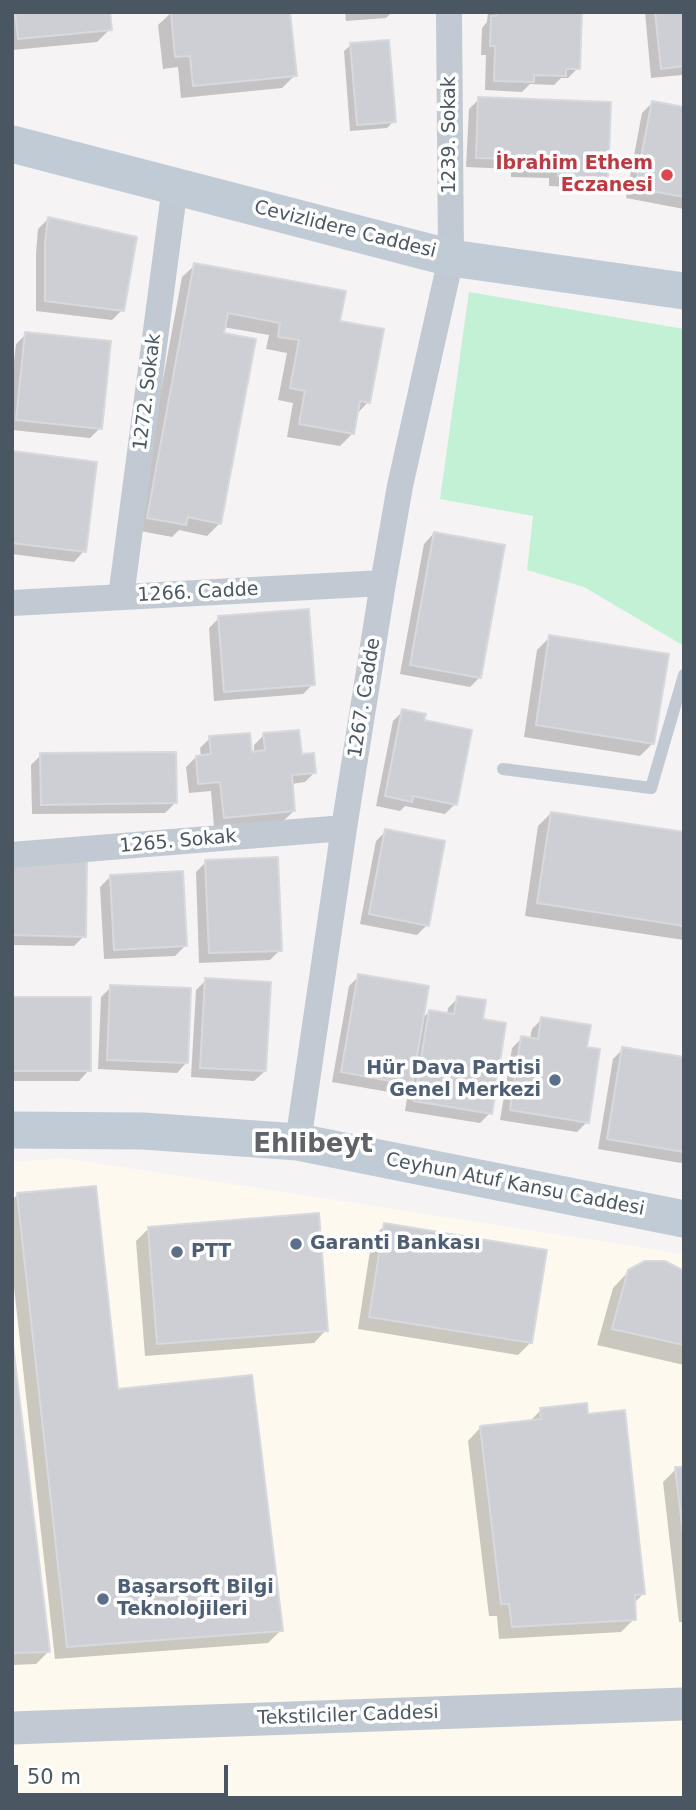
<!DOCTYPE html>
<html>
<head>
<meta charset="utf-8">
<style>
	body { margin:0 }
	#map { position:relative; width:696px; height:1810px; overflow:hidden; background:#f5f3f3; font-family:"DejaVu Sans",sans-serif }
	canvas { display:block }
	.frame { position:absolute; inset:0; border:14px solid #4a5661; pointer-events:none }
	.scale { position:absolute; left:14px; top:1765px; width:214px; height:32px; box-sizing:border-box; border:4px solid #4a5661; border-top:0; padding-left:9px; font-size:21px; line-height:24px; white-space:nowrap; color:#4a5661; -webkit-text-stroke:5px #fff; paint-order:stroke }
</style>
</head>
<body>
<div id="map">
<canvas width="696" height="1810"></canvas>
<div class="frame"></div>
<div class="scale">50 m</div>
</div>
<script>
const g = document.querySelector('canvas').getContext('2d');
g.lineJoin = 'round';
function paint(path, color) {
  g.fillStyle = color;
  g.fill(path, 'evenodd');
}
function strokePath(path, color, width, dash) {
  g.strokeStyle = color;
  g.lineWidth = width;
  g.lineCap = dash ? 'butt' : 'round';
  g.setLineDash(dash || []);
  g.stroke(path);
}
function drawText(font, color, halo, rows, align = 'center') {
  g.font = font + ' "DejaVu Sans",sans-serif';
  g.lineWidth = 7;
  g.setLineDash([]);
  g.textBaseline = 'middle';
  g.strokeStyle = halo;
  g.fillStyle = color;
  for (const [text, x, y, turn = 0] of rows) {
    g.save();
    g.translate(x, y);
    g.rotate((+turn || 0) * Math.PI / 180);
    g.textAlign = isNaN(turn) ? turn : align;
    if (halo) g.strokeText(text, 0, 0);
    g.fillText(text, 0, 0);
    g.restore();
  }
}
paint(new Path2D(`
	M64,1158L684,1254V1798H12V1162Z`), '#fdf9ef');
paint(new Path2D(`
	M469,292L684,329V646L584,587L527,570L533,516L440,499Z`), '#c3f1d5');
paint(new Path2D(`
	M12,12H108L110,29L97,42L12,50Z
	M345,12H392L386,18L346,21Z
	M488,12H580L578,68L568,78H561L554,85L530,84L522,92L485,90L486,55H481L482,28L487,22Z
	M645,12H684V80L682,75L651,78Z
	M171,13L295,75L282,88L181,98L178,67L163,69L158,25Z
	M351,45L394,121L387,128L350,131L344,51Z
	M479,99L607,178L596,188L549,186V178L511,177V169L466,167L469,109Z
	M652,103L684,109V209L626,198L642,113Z
	M48,219L122,310L112,320L36,311V254L38,229Z
	M195,265L338,322L368,402L356,415L352,434L340,446L287,437L293,403L278,400L287,353L266,349L269,335L223,327L220,523L207,536L179,530L172,537L135,530L182,277Z
	M26,334L100,428L90,438L12,430V378L16,344Z
	M13,453L84,551L74,562L12,554Z
	M434,533L480,677L470,687L400,674L424,544Z
	M219,618L313,684L303,694L214,701L209,628Z
	M550,637L653,743L640,756L524,737L537,650Z
	M403,711L455,804L445,814L405,806L400,811L376,806L393,721Z
	M264,735L300,756L315,772L305,782L291,784L294,811L283,821L214,827L211,791L189,793L186,767L196,757H201L200,748L210,738L251,753H254V745Z
	M41,755L175,803L165,813L32,814L31,765Z
	M551,813L684,834V940L525,916L538,826Z
	M386,831L427,925L417,935L360,924L376,841Z
	M12,860L84,936L74,946L12,945Z
	M206,862L280,950L270,960L199,963L196,872Z
	M110,877L185,946L175,956L104,959L100,887Z
	M359,976L421,1020L429,1012L447,1015L448,1008L458,998L481,1020L490,1113L480,1123L405,1111L409,1085L400,1094L332,1082L349,986Z
	M206,980L265,1071L254,1081L191,1077L196,990Z
	M111,987L187,1062L177,1073L98,1069L101,997Z
	M12,999L89,1070L79,1081H12Z
	M542,1019L585,1048L587,1122L577,1132L500,1120L512,1048L522,1038L530,1039L532,1029Z
	M623,1049L684,1058V1160L681,1163L598,1149L613,1059Z
	M18,1194L117,1390L281,1630L268,1643L55,1659L12,1269V1200Z
	M385,1225L531,1342L518,1355L358,1329L372,1238Z
	M149,1228L326,1330L314,1343L145,1356L136,1241Z
	M665,1262L677,1267L684,1273V1365L597,1345L613,1288L629,1271Z
	M12,1350L49,1651L36,1664L12,1665Z
	M541,1410L586,1416L643,1594L634,1603V1619L621,1632L499,1639L497,1616H489L468,1441L480,1428L529,1422Z
	M676,1469H684V1622H679L663,1482Z`), '#0003');
const building = new Path2D(`
	M15,12H110L112,30L18,39Z
	M171,12H290L297,76L193,86L190,56L175,57Z
	M497,12H582L580,69H566V76L534,75V82L494,81L495,46H490L491,16H496Z
	M655,12H684V66L661,69Z
	M389,40L396,122L357,125L350,43Z
	M478,97L611,102L608,178L558,176V169L520,167L521,159L476,158Z
	M652,101L684,107V197L635,188Z
	M48,217L137,237L124,311L45,301V243Z
	M194,263L346,291L340,321L384,329L370,403L360,401L354,434L299,424L305,391L290,388L299,340L278,337L280,323L228,313L224,333L256,339L221,524L188,517L186,525L147,518Z
	M25,332L111,341L102,429L16,420Z
	M13,451L97,462L86,552L12,543Z
	M434,532L505,545L481,678L410,665Z
	M309,609L315,685L224,692L218,616Z
	M549,635L669,654L654,744L536,725Z
	M402,709L426,714L424,720L472,730L457,805L413,796L412,802L385,796Z
	M299,730L302,754L314,753L316,773L292,775L295,811L224,818L220,782L198,784L196,756L211,754L209,736L250,733L252,752L265,750L263,733Z
	M176,752L177,803L41,805L40,753Z
	M551,812L684,832V926L537,903Z
	M385,829L445,841L429,926L369,914Z
	M278,857L282,951L209,953L205,860Z
	M12,858L87,859L86,937L12,935Z
	M183,871L187,946L114,950L110,875Z
	M358,974L429,986L412,1085L341,1072Z
	M205,978L271,982L266,1071L200,1068Z
	M110,985L191,988L188,1063L107,1060Z
	M457,996L486,1000L483,1019L506,1023L492,1114L414,1101L429,1010L454,1014Z
	M12,997H91V1071H12Z
	M541,1017L591,1025L587,1047L600,1049L589,1123L510,1110L521,1036L538,1039Z
	M622,1047L684,1057V1152L607,1139Z
	M96,1186L118,1389L252,1375L283,1631L67,1647L17,1193Z
	M319,1213L328,1331L157,1344L148,1227Z
	M384,1223L547,1250L532,1343L369,1317Z
	M645,1261H665L684,1271V1345L612,1329L628,1270Z
	M12,1336L50,1652L12,1653Z
	M587,1403L588,1414L625,1410L645,1594L635,1595L636,1620L512,1627L509,1604H501L480,1426L541,1419L540,1408Z
	M675,1467H684V1542Z`);
paint(building, '#cdcfd5');
strokePath(building, '#d7d9de', 2);
strokePath(new Path2D(`
	M503,769L651,788L684,675`), '#c1cad2', 12);
strokePath(new Path2D(`
	M121,597L175,186
	M12,603L383,583
	M12,855L344,828
	M298,1142L344,828L383,583L400,486L451,258L449,12`), '#c1cad2', 26);
strokePath(new Path2D(`
	M12,1728L684,1704`), '#c1cad2', 33);
strokePath(new Path2D(`
	M12,144L451,258L684,291
	M12,1130L143,1131L298,1142L684,1219`), '#c1cbd6', 37);
for (const [x, y, r, color] of [
	[667,175,7,"#e0444e"],
	[555,1080,7,"#5c6f8a"],
	[296,1244,7,"#5c6f8a"],
	[177,1252,7,"#5c6f8a"],
	[103,1599,7,"#5c6f8a"]
]) {
  const dot = new Path2D();
  dot.arc(x, y, r, 0, 2 * Math.PI);
  g.fillStyle = color;
  g.fill(dot);
  strokePath(dot, '#fff', 2.5);
}
drawText('19px', '#4a5661', '#fff', [
	["1239. Sokak",450,135,-90],
	["Cevizlidere Caddesi",345,230,14],
	["1272. Sokak",148,392,-83],
	["1266. Cadde",198,593,-3],
	["1267. Cadde",365,698,-81],
	["1265. Sokak",178,842,-5],
	["Ceyhun Atuf Kansu Caddesi",515,1185,11],
	["Tekstilciler Caddesi",348,1716,-2]
]);
drawText('bold 19px', '#be3a42', '#fff', [
	["İbrahim Ethem",653,164],
	["Eczanesi",653,186]
], 'right');
drawText('bold 19px', '#4e5e75', '#fff', [
	["Hür Dava Partisi",541,1069,"right"],
	["Genel Merkezi",541,1091,"right"],
	["Garanti Bankası",310,1244],
	["PTT",191,1252],
	["Başarsoft Bilgi",117,1588],
	["Teknolojileri",117,1610]
], 'left');
drawText('bold 26px', '#5f6368', '#fff', [
	["Ehlibeyt",313,1145]
]);
</script>
</body>
</html>
